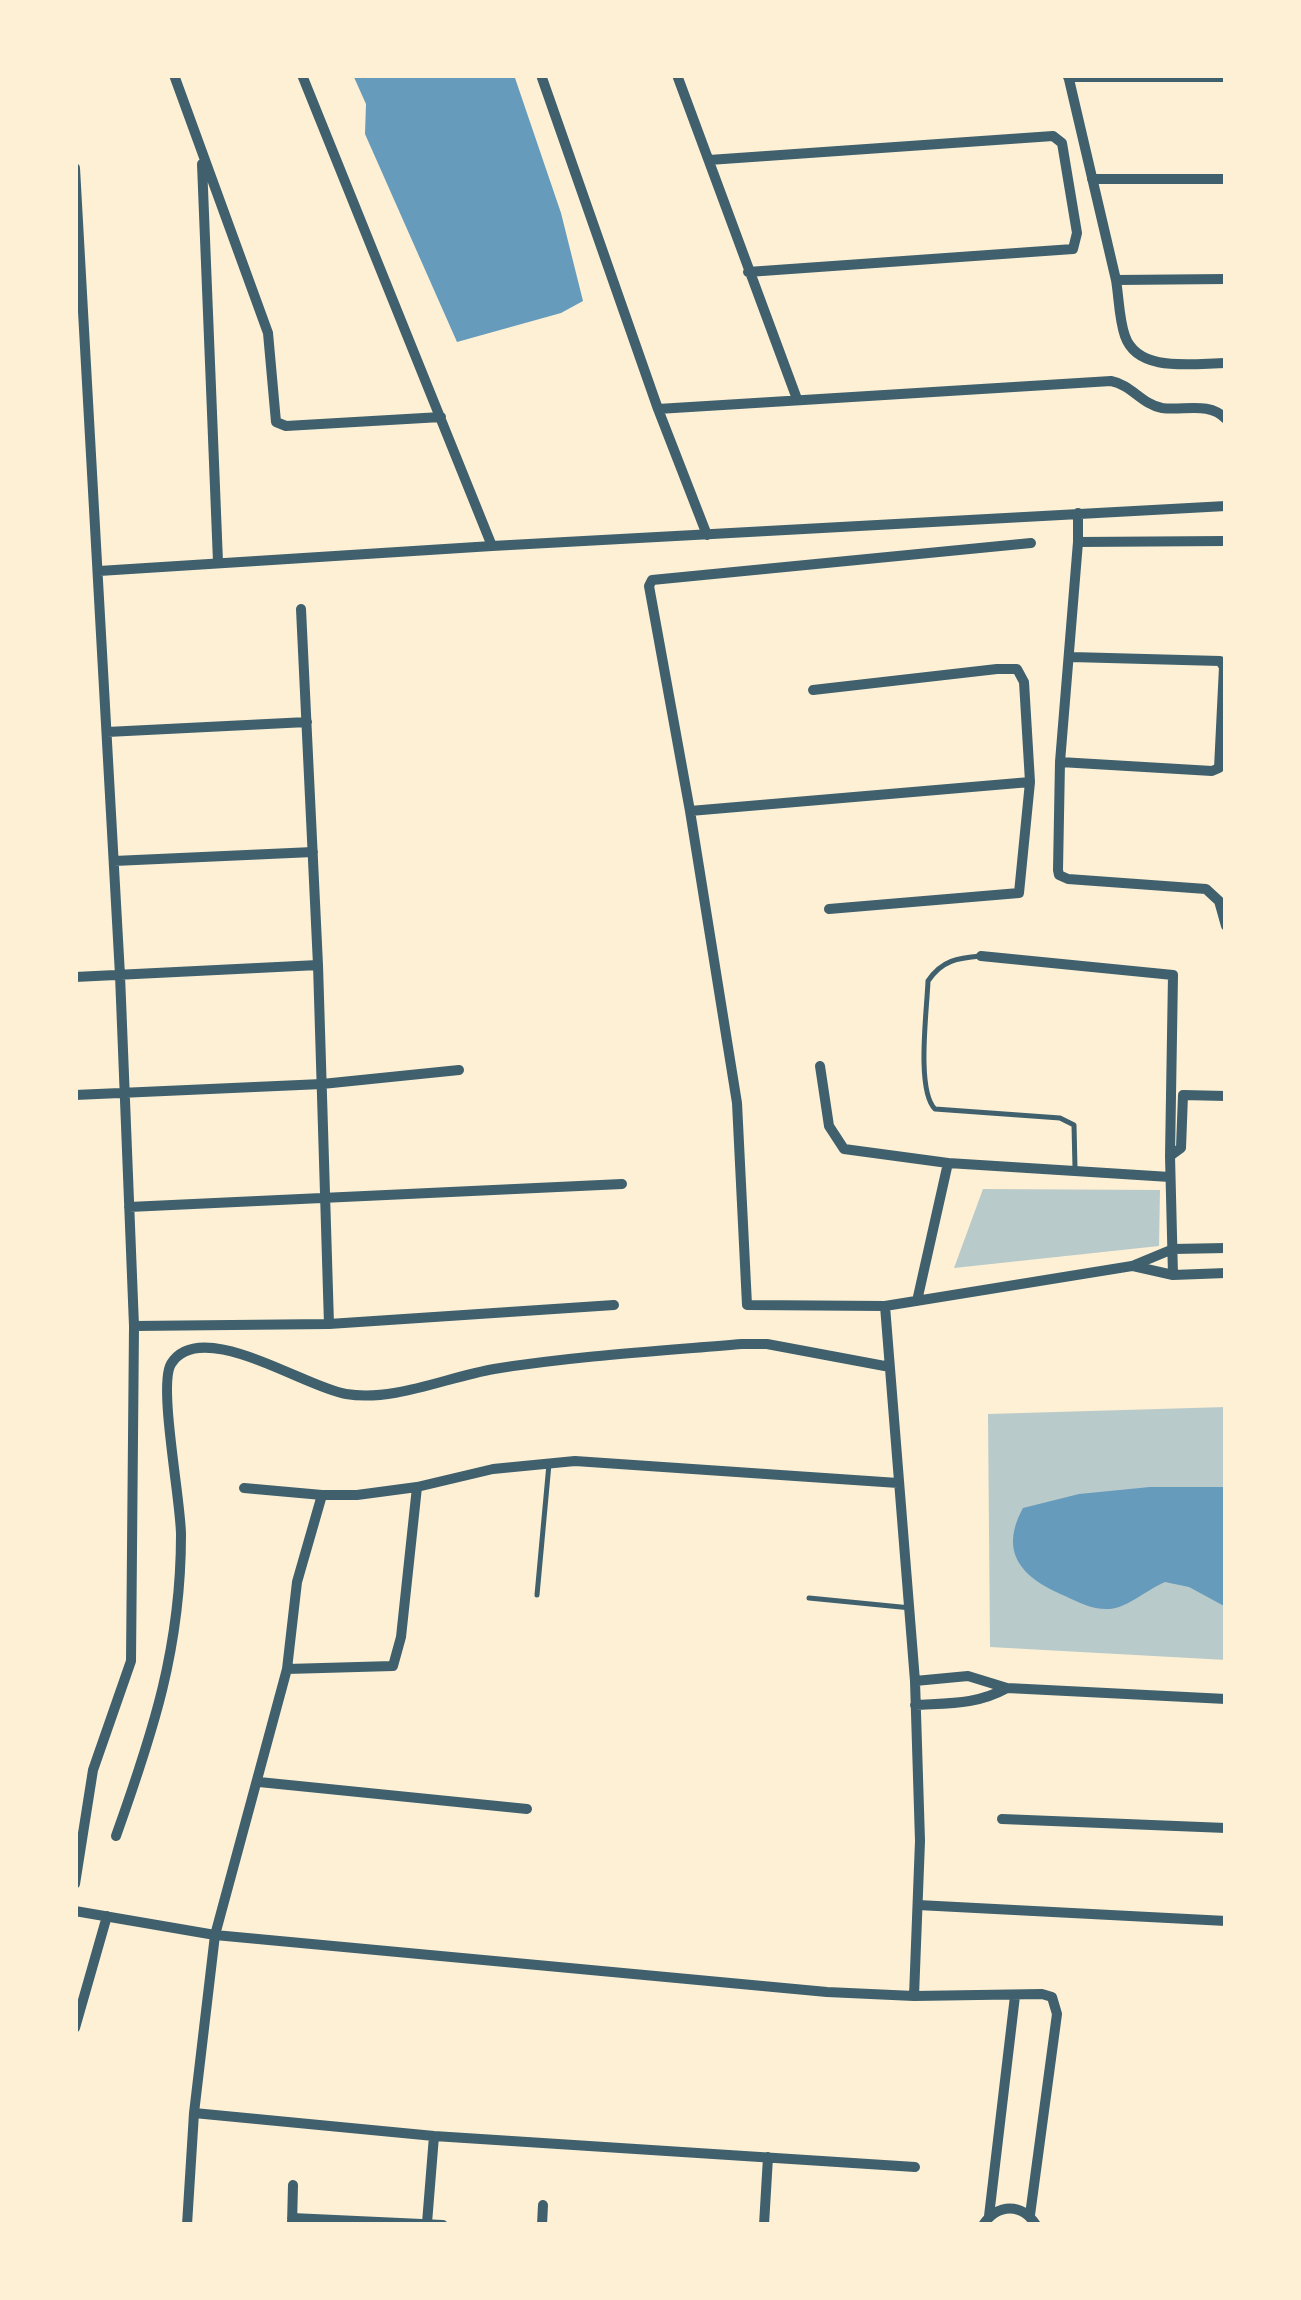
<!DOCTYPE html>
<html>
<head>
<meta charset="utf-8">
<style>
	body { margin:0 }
	#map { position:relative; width:1301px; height:2300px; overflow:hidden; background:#fdf0d5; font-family:"Nunito Sans",sans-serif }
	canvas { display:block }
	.frame { position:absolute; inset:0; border:78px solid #fdf0d5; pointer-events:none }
</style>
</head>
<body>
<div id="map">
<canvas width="1301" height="2300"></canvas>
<div class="frame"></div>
</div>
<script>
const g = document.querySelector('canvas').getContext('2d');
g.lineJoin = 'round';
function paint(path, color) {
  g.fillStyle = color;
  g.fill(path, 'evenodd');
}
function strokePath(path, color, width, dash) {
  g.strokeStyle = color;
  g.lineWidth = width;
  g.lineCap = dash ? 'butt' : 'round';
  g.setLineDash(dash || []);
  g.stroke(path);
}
paint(new Path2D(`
	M983,1189L1160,1190L1159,1246L954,1268Z
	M1226,1407V1660L990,1647L988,1414Z`), '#b9caca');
paint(new Path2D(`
	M353,75H514L561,213L583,301L561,313L457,342L365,134L366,104Z
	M1150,1487H1226V1607L1189,1587L1165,1582C1148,1589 1127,1608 1110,1609C1093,1610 1080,1603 1065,1596C1023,1578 998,1554 1023,1508L1079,1494Z`), '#669bbc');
strokePath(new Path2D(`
	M981,956C958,958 942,960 928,981C927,1010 916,1090 935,1109L1060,1118L1074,1125L1075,1168
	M537,1595L549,1464
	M809,1598L911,1608`), '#3f606c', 5);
strokePath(new Path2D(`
	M174,75L268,333L276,422L286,426L441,417
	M302,75L492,546L1226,506
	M541,75L658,409L707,535
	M677,75L797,399
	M1068,75L1116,280L1226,279
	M1068,77H1226
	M709,160L1053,136L1062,143L1077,233L1073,249L748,272
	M202,164L218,562
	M75,168L120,975L134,1326L131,1661L93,1770L75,1884
	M1092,179H1226
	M1116,280C1119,298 1119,319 1125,336C1138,374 1195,363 1226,363
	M658,409L1111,381C1132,385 1141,404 1162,408C1184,411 1209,401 1226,419
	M1078,513V542
	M1226,541L1078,542L1060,762L1058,870L1059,875L1068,879L1206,889L1219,901L1226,926
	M1031,543L652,580L649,586L690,811L737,1103L747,1305L885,1306L1132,1266L1173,1249L1226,1248
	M99,571L492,546
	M301,609L318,965L329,1324
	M813,690L997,669H1017L1024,682L1030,782L1019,893L829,909
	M107,732L307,722
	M1060,762L1212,771L1219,768L1224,667L1220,661L1071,657
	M690,811L1030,782
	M114,861L313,852
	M981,956L1173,975L1170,1156L1173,1275
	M75,977L318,965
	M820,1066L829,1126L844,1149L948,1163
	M75,1095L322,1084L459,1070
	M1170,1156L1181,1148L1183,1095L1226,1096
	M129,1207L622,1184
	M1133,1266L1173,1275L1226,1273
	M917,1301L948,1163L1170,1177
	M134,1326L329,1324L614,1305
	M244,1488L322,1495H357L417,1487L493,1469L575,1461L898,1483
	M287,1669L393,1666L401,1637L417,1487
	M915,1681L968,1676L1007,1688L1226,1699
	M915,1705C949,1703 976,1705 1007,1688
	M259,1782L527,1809
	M1002,1819L1226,1828
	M116,1836C153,1732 181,1648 181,1535C181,1501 158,1385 171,1364C200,1316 306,1388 346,1394C394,1402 447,1377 494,1369C576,1356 659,1351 742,1344H767L890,1367
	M918,1905L1226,1921
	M75,1911L215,1935L827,1992L914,1996L920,1841L915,1681L885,1306
	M914,1996L1042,1994L1052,1997L1057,2014L1030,2215
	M75,2028L107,1916
	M194,2113L434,2136L915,2167
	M989,2216L1015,1996
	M292,2218L443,2225
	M427,2223L434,2136
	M187,2225L194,2113L215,1935L287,1669L297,1582L322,1495
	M292,2225L293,2185
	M542,2225L543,2205
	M764,2225L768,2157
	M983,2225C998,2203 1022,2203 1036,2225`), '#3f606c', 10);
</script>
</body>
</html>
